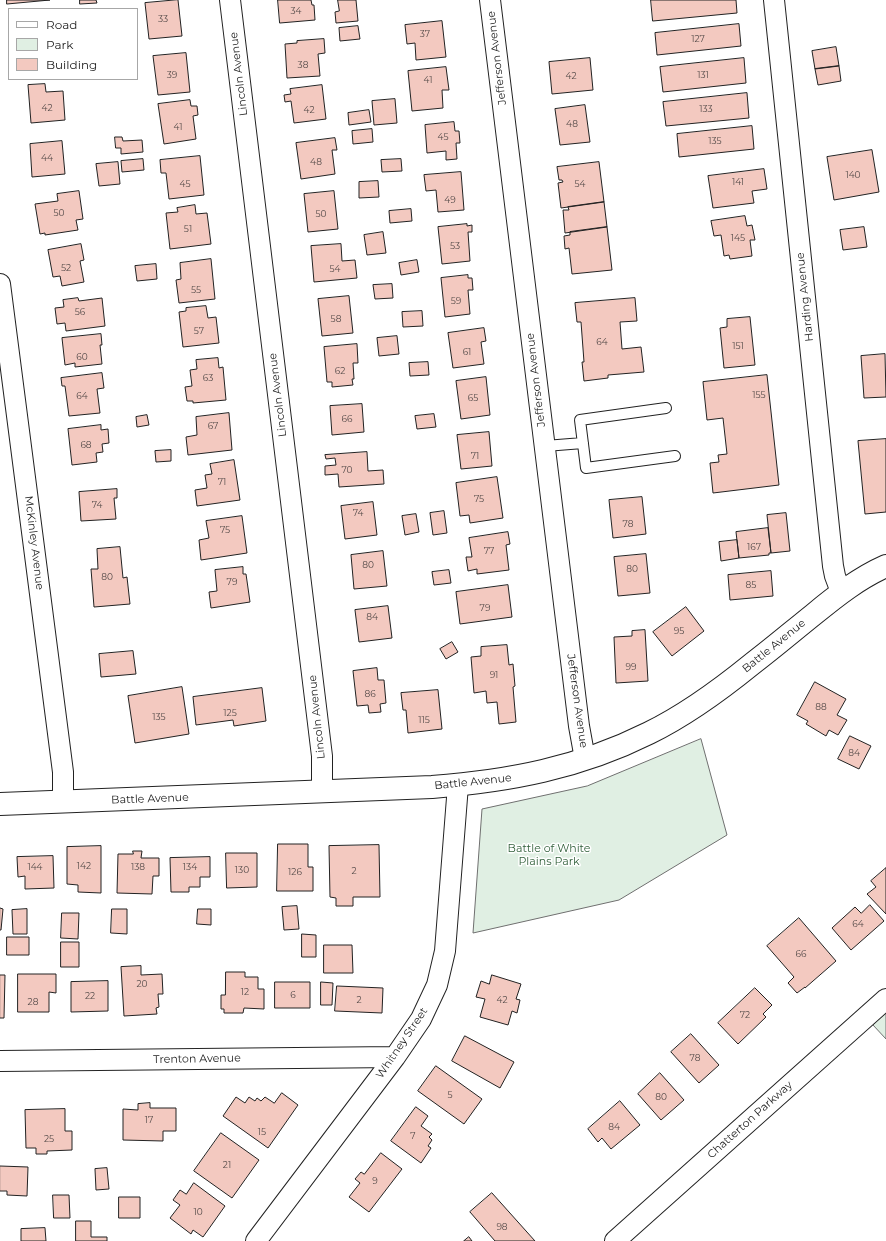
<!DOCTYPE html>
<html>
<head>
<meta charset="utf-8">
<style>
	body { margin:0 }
	#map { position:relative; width:886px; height:1241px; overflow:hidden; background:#fff; font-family:Montserrat,sans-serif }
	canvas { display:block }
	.legend { position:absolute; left:8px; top:8px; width:130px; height:72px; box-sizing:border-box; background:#fff; border:1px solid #a7a7a7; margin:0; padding:5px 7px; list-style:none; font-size:12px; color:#222 }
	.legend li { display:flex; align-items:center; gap:8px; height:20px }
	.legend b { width:20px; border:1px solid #a7a7a7 }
</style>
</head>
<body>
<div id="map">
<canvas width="886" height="1241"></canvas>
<ul class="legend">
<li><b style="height:5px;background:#fff"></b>Road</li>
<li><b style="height:11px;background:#e0efe3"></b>Park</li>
<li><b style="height:11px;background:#f3c9c0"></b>Building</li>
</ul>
</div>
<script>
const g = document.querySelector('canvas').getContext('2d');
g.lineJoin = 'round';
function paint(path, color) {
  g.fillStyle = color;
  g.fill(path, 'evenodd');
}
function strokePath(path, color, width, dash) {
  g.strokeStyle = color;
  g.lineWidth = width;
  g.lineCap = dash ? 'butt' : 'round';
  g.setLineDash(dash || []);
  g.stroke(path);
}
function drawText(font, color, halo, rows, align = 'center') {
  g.font = font + ' Montserrat,sans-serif';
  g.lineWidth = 3;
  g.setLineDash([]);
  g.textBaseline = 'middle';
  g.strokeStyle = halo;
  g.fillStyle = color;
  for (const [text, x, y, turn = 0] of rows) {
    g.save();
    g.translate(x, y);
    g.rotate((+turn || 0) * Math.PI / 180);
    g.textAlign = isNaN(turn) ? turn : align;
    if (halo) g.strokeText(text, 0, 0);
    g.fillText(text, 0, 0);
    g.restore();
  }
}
const green = new Path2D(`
	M701,739L727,835L619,900L473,933L482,809L587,786Z
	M886,1013V1039L873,1025Z`);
paint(green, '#e0efe3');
strokePath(green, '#6f6f6f', 1);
const building = new Path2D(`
	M7,0H50L7,4Z
	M80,0H96L97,3L80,4Z
	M178,0L182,36L149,39L145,3Z
	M278,0H311L312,5H314L315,20L280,23Z
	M338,0H356L358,21L336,23L335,12L339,11Z
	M651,0H736L737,13L653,21Z
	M442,21L446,57L416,60L415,43L407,44L405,25Z
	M739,24L741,46L657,55L655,33Z
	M358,26L360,39L340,41L339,28Z
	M324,39L325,53L318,54L320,76L287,78L285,44L297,43V41Z
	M836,47L839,66L815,69L812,51Z
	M186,53L190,92L158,95L153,56Z
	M590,58L593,90L552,94L549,62Z
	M744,58L746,83L663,92L660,67Z
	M839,66L841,81L818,85L815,69Z
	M446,67L449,90H442L443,108L412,111L408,71Z
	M45,84L46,92L63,91L65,120L31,123L28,85Z
	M322,85L326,119L294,123L291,101L285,102L284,95L291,94L290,89Z
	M747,93L749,118L666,126L663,102Z
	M395,99L397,123L374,125L372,101Z
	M190,100L191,106H197L198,115L193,116L196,139L164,144L158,104Z
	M585,105L590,142L560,145L555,109Z
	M369,110L371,122L349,125L348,113Z
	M454,122L455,131H459L460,143H456L457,159L446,160V151L427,153L425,125Z
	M752,126L754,149L679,157L677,134Z
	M372,129L373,142L353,144L352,131Z
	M115,137H122L123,141L142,140L143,152L121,154V148H116Z
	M335,138L337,150H332L335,174L301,179L296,143Z
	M62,141L65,174L32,177L30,144Z
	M872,150L879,192L834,200L827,157Z
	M200,156L204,195L169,199L166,173H161L160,160Z
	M143,159L144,170L122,172L121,161Z
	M401,159L402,171L382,172L381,160Z
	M118,162L120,184L99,186L96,164Z
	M599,162L604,202L561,208L558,183L563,182L562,180H559L557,167Z
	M764,169L767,189L752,191L754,203L713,208L708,176Z
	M461,172L464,210L438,212L436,190L426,191L424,175Z
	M378,181L379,197L359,198V182Z
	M79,191L83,219L76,220L78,230L45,235V233L40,234L35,204L58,201L57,194Z
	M334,191L338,229L308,232L304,194Z
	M604,202L607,227L565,233L563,210H569L568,207Z
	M195,205L196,214L207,213L211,244L170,249L166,213L178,212L177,208Z
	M411,209L412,221L390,223L389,211Z
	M745,216L747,226L752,225L755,240H750L752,256L730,259L729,255L724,256L721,235L714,236L711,221Z
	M467,224V226L472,225V232H468L470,261L442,264L438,227Z
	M607,227L612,270L572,274L569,248L565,249L564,236L570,235V232Z
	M864,227L867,247L843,250L840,230Z
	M383,232L386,253L367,255L364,235Z
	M81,244L84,260L80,261L84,282L62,286L60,276L53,277L48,250Z
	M341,244L342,261L355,260L357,278L314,282L311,246Z
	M211,259L215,299L179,303L176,280L181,279L180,263Z
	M417,260L419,272L401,275L399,263Z
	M156,264L157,279L137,281L135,266Z
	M468,275V278H472L473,290H468L470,314L445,317L441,278Z
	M392,284L393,298L375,299L373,285Z
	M349,296L353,333L322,336L318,299Z
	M78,298L79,301L102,298L105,326L66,331L65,323L57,324L55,308L64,307L63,300Z
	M635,298L637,321L620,322L622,349L641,347L644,372L608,375V378L584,381L582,362H584L581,322H577L575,303Z
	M206,306L208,318L216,317L219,343L183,347L179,312L186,311V308Z
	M422,311L423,326L403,327L402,312Z
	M750,317L755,365L724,368L720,328L727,327V319Z
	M484,328L486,341L481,342L484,364L453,368L448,333Z
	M101,334L102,345H100L102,364L75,367V363L65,365L62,338Z
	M397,336L399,354L379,356L377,338Z
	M357,344L358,363H353L354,379H352L353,385L332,387V382H327L324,347Z
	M885,354L886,397L864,398L861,356Z
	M218,358L219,368L223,367L226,400L193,403V401H187L185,387L192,386L190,370L197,369L196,360Z
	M428,362L429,375L410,376L409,363Z
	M102,373L104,388L97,389L100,413L69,416L65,386H62L61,378Z
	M767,375L779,485L713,493L710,463L719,462L718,455L727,454L723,418L707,420L703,382Z
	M486,377L490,415L461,419L456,381Z
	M362,404L364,432L332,435L330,406Z
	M229,413L232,450L188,455L186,437L197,435L196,417Z
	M434,414L436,427L417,429L415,416Z
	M147,415L149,425L137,427L136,417Z
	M101,425V430L108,429L109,443L102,444L103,452L96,453L97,462L72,465L68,429Z
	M489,432L492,466L461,469L457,435Z
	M886,439V512L865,514L858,441Z
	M171,450V461L156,462L155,451Z
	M367,452L368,471L383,470L384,484L339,487L338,474L325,475V466L336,465L335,458L326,459L325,455Z
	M234,460L240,500L197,506L195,490L207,488L205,475L212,474L210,464Z
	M497,477L503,518L470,523L469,515L460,516L456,483Z
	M117,489V498H114L116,519L81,521L79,492Z
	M642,497L646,534L613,538L609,500Z
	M373,502L377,535L345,539L341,506Z
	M444,511L447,533L433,535L430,513Z
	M786,513L790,551L771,553L767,515Z
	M416,514L419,532L405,535L402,516Z
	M242,516L247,553L201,560L199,540L209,538L206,521Z
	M768,528L771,553H769V555L739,558L736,532Z
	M508,532L510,544L506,545L509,570L477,574V569L468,571L466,557H472L469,538Z
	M737,540L739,558L721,561L719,542Z
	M120,547L123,578L127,577L130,604L94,607L91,569H98L97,549Z
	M383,551L387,586L354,589L351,555Z
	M646,554L650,593L618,596L614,557Z
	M243,567V574H246L250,602L211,608L209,592L217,591L215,570Z
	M449,570L451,583L434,585L432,572Z
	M771,571L773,596L730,600L728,575Z
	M508,585L512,617L460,624L456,592Z
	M388,606L392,638L359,642L355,610Z
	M686,607L704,631L672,656L653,632Z
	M645,630L648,681L616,683L614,637L632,636V631Z
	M452,642L458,652L446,659L440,649Z
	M507,645L509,665L513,664L515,686L513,687L516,722L499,724L497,702L487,703L486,691L474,693L471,657L481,656V647Z
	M133,651L136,674L101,677L99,654Z
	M377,668L378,680H384L386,703L380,704L381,712L369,713L368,705L357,706L353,671Z
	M815,682L846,699L837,715L847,720L838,735L829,730L826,736L806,724L808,721L797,715Z
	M182,687L189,734L135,743L128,696Z
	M262,688L266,721L234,726L233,720L196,725L193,697Z
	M438,690L442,729L408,733L406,710H403L401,693Z
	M850,736L871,746L859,769L838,759Z
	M278,844H308V867H313V891H277Z
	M379,845L380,897H353V906H336V898L330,897L329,846Z
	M101,846V893L78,892V885L67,884V847Z
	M133,851H142L141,858H159V876H153L152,894L117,893L118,854H133Z
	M226,853H257V887L227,888Z
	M53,856L54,888L25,889V876L18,877L17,857Z
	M210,857V877H200V887H189V892H171L170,858Z
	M886,868V914L867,894L876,887L871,881Z
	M870,905L884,921L851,950L832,928L855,907L861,913Z
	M297,906L299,929L284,930L282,907Z
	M0,908L3,909L1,930H0Z
	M27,909V934H13L12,910Z
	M112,909H127V934L111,933Z
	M198,909H211V925L197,924Z
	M62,913H79L78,939L61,938Z
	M799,918L836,961L805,988V987L797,993L788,983L794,977L767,946Z
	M302,934L316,935V957H302Z
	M7,937H29V955H7Z
	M61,942H79V967H61Z
	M324,945H352L353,973H324Z
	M141,966V975L162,974L163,994H158L159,1007L156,1008L157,1014L124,1016L121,967Z
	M226,972H245V977H258V989H264V1009L244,1008L243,1013H224V1009H221V995H225Z
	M18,974H56V993L49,992V1012H18Z
	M0,975H5L4,1018H0Z
	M492,975L521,984L516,999L520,1000L517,1013L512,1011L508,1025L480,1017L485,999L476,997L481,981L489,984Z
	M108,981V1011L71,1012V982Z
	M275,982H310V1008H275Z
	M321,982L333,983L332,1005H321Z
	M337,986L383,988L382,1013L335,1011Z
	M755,988L772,1005L763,1014L766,1017L738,1044L718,1023Z
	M691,1034L719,1065L699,1083L671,1052Z
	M465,1036L514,1062L500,1088L452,1061Z
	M436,1066L482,1099L464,1124L418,1091Z
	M660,1073L684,1100L661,1120L638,1094Z
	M282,1093L298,1105L268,1148L223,1116L236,1097L245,1103L249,1097L255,1101L257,1098L261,1101L265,1097L274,1103Z
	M620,1101L640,1125L611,1149L602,1138L598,1142L588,1129Z
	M150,1103V1108H176V1131H163V1141L123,1140V1109L138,1110V1104Z
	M416,1107L428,1116L421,1126L432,1134L429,1137L432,1140L428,1146L431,1148L421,1163L391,1141Z
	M65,1109V1131H72V1150L47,1151V1154H36V1148H26L25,1110Z
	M221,1133L259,1160L232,1198L194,1171Z
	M381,1153L402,1169L369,1212L349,1197L360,1183L355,1179L361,1172L364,1174Z
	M0,1166L28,1167L27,1196L7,1195V1191H0Z
	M107,1168L109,1189L96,1190L95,1169Z
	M194,1183L225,1206L203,1237L193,1230L191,1234L170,1218L180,1205L173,1200L180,1190L186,1194Z
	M492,1193L535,1241H495L470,1212Z
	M53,1195H69L70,1218H54Z
	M119,1197H140V1218H119Z
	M76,1221H91V1237H107V1241H76Z
	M45,1228L46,1241H21V1229Z
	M469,1237L472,1241H464Z`);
paint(building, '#f3c9c0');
strokePath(building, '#222', 1);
const service = new Path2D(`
	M666,408L580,420L586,468L675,456
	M545,446L583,443`);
const minor = new Path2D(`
	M230,0L322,756V791
	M490,0L579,726L585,759
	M774,0L833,566L835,576L841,592
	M0,284L63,772V802
	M0,1061L395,1057
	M256,1241L395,1057L421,1019L437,985L445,951L458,785
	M615,1241L886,999`);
const tertiary = new Path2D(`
	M0,804L432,787C509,781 579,768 649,733C686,715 720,690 752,664C773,648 793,631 813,615C836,596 859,578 886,566`);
strokePath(service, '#222', 12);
strokePath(minor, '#222', 22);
strokePath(tertiary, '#222', 24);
strokePath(service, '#fff', 10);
strokePath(minor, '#fff', 20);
strokePath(tertiary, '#fff', 22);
drawText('9px', '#564c4a', null, [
	["34",296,11],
	["33",163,19],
	["37",425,34],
	["127",698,39],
	["38",303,65],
	["39",172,75],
	["131",703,75],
	["42",571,76],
	["41",428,80],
	["42",47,108],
	["133",706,109],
	["42",309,110],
	["48",572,124],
	["41",178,127],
	["45",443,137],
	["135",715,141],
	["44",47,158],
	["48",316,162],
	["140",853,175],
	["141",738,182],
	["45",185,184],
	["54",580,184],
	["49",450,200],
	["50",59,213],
	["50",321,214],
	["51",188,229],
	["145",738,238],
	["53",455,246],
	["52",66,268],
	["54",335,269],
	["55",196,290],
	["59",456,301],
	["56",80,312],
	["58",336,319],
	["57",199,331],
	["64",602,342],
	["151",738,346],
	["61",467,352],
	["60",82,357],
	["62",340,371],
	["63",208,378],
	["155",759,395],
	["64",82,396],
	["65",473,398],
	["66",347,419],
	["67",213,426],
	["68",86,445],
	["71",475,456],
	["70",347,470],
	["71",222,482],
	["75",479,499],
	["74",97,505],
	["74",358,513],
	["78",628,524],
	["75",225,530],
	["167",754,547],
	["77",489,551],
	["80",368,565],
	["80",632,569],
	["80",107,577],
	["79",232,582],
	["85",751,585],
	["79",485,608],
	["84",372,617],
	["95",679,631],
	["99",631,667],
	["91",494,675],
	["86",370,694],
	["88",821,707],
	["125",230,713],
	["135",159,717],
	["115",424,720],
	["84",854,753],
	["142",84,866],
	["144",35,867],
	["138",138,867],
	["134",190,867],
	["130",242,870],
	["2",354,871],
	["126",295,872],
	["64",858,924],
	["66",801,954],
	["20",142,984],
	["12",245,992],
	["6",293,995],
	["22",90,996],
	["2",359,1000],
	["42",502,1000],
	["28",33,1002],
	["72",745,1015],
	["78",695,1058],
	["5",450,1095],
	["80",661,1097],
	["17",149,1120],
	["84",614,1127],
	["15",262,1132],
	["7",413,1136],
	["25",49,1139],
	["21",227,1165],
	["9",375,1181],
	["10",198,1212],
	["98",502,1227]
]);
drawText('11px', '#222', '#fff', [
	["Jefferson Avenue",497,58,-97],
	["Lincoln Avenue",239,74,-97],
	["Harding Avenue",805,297,-96],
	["Jefferson Avenue",536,380,-97],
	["Lincoln Avenue",278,395,-97],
	["McKinley Avenue",34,543,83],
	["Battle Avenue",774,646,-39],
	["Jefferson Avenue",577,701,82],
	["Lincoln Avenue",317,717,-96],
	["Battle Avenue",473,782,-6],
	["Battle Avenue",150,799,-2],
	["Whitney Street",402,1043,-56],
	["Trenton Avenue",197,1059,-1],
	["Chatterton Parkway",750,1120,-42]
]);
drawText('11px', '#2f5e38', '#fff', [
	["Battle of White",549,849],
	["Plains Park",549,862]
]);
</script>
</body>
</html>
